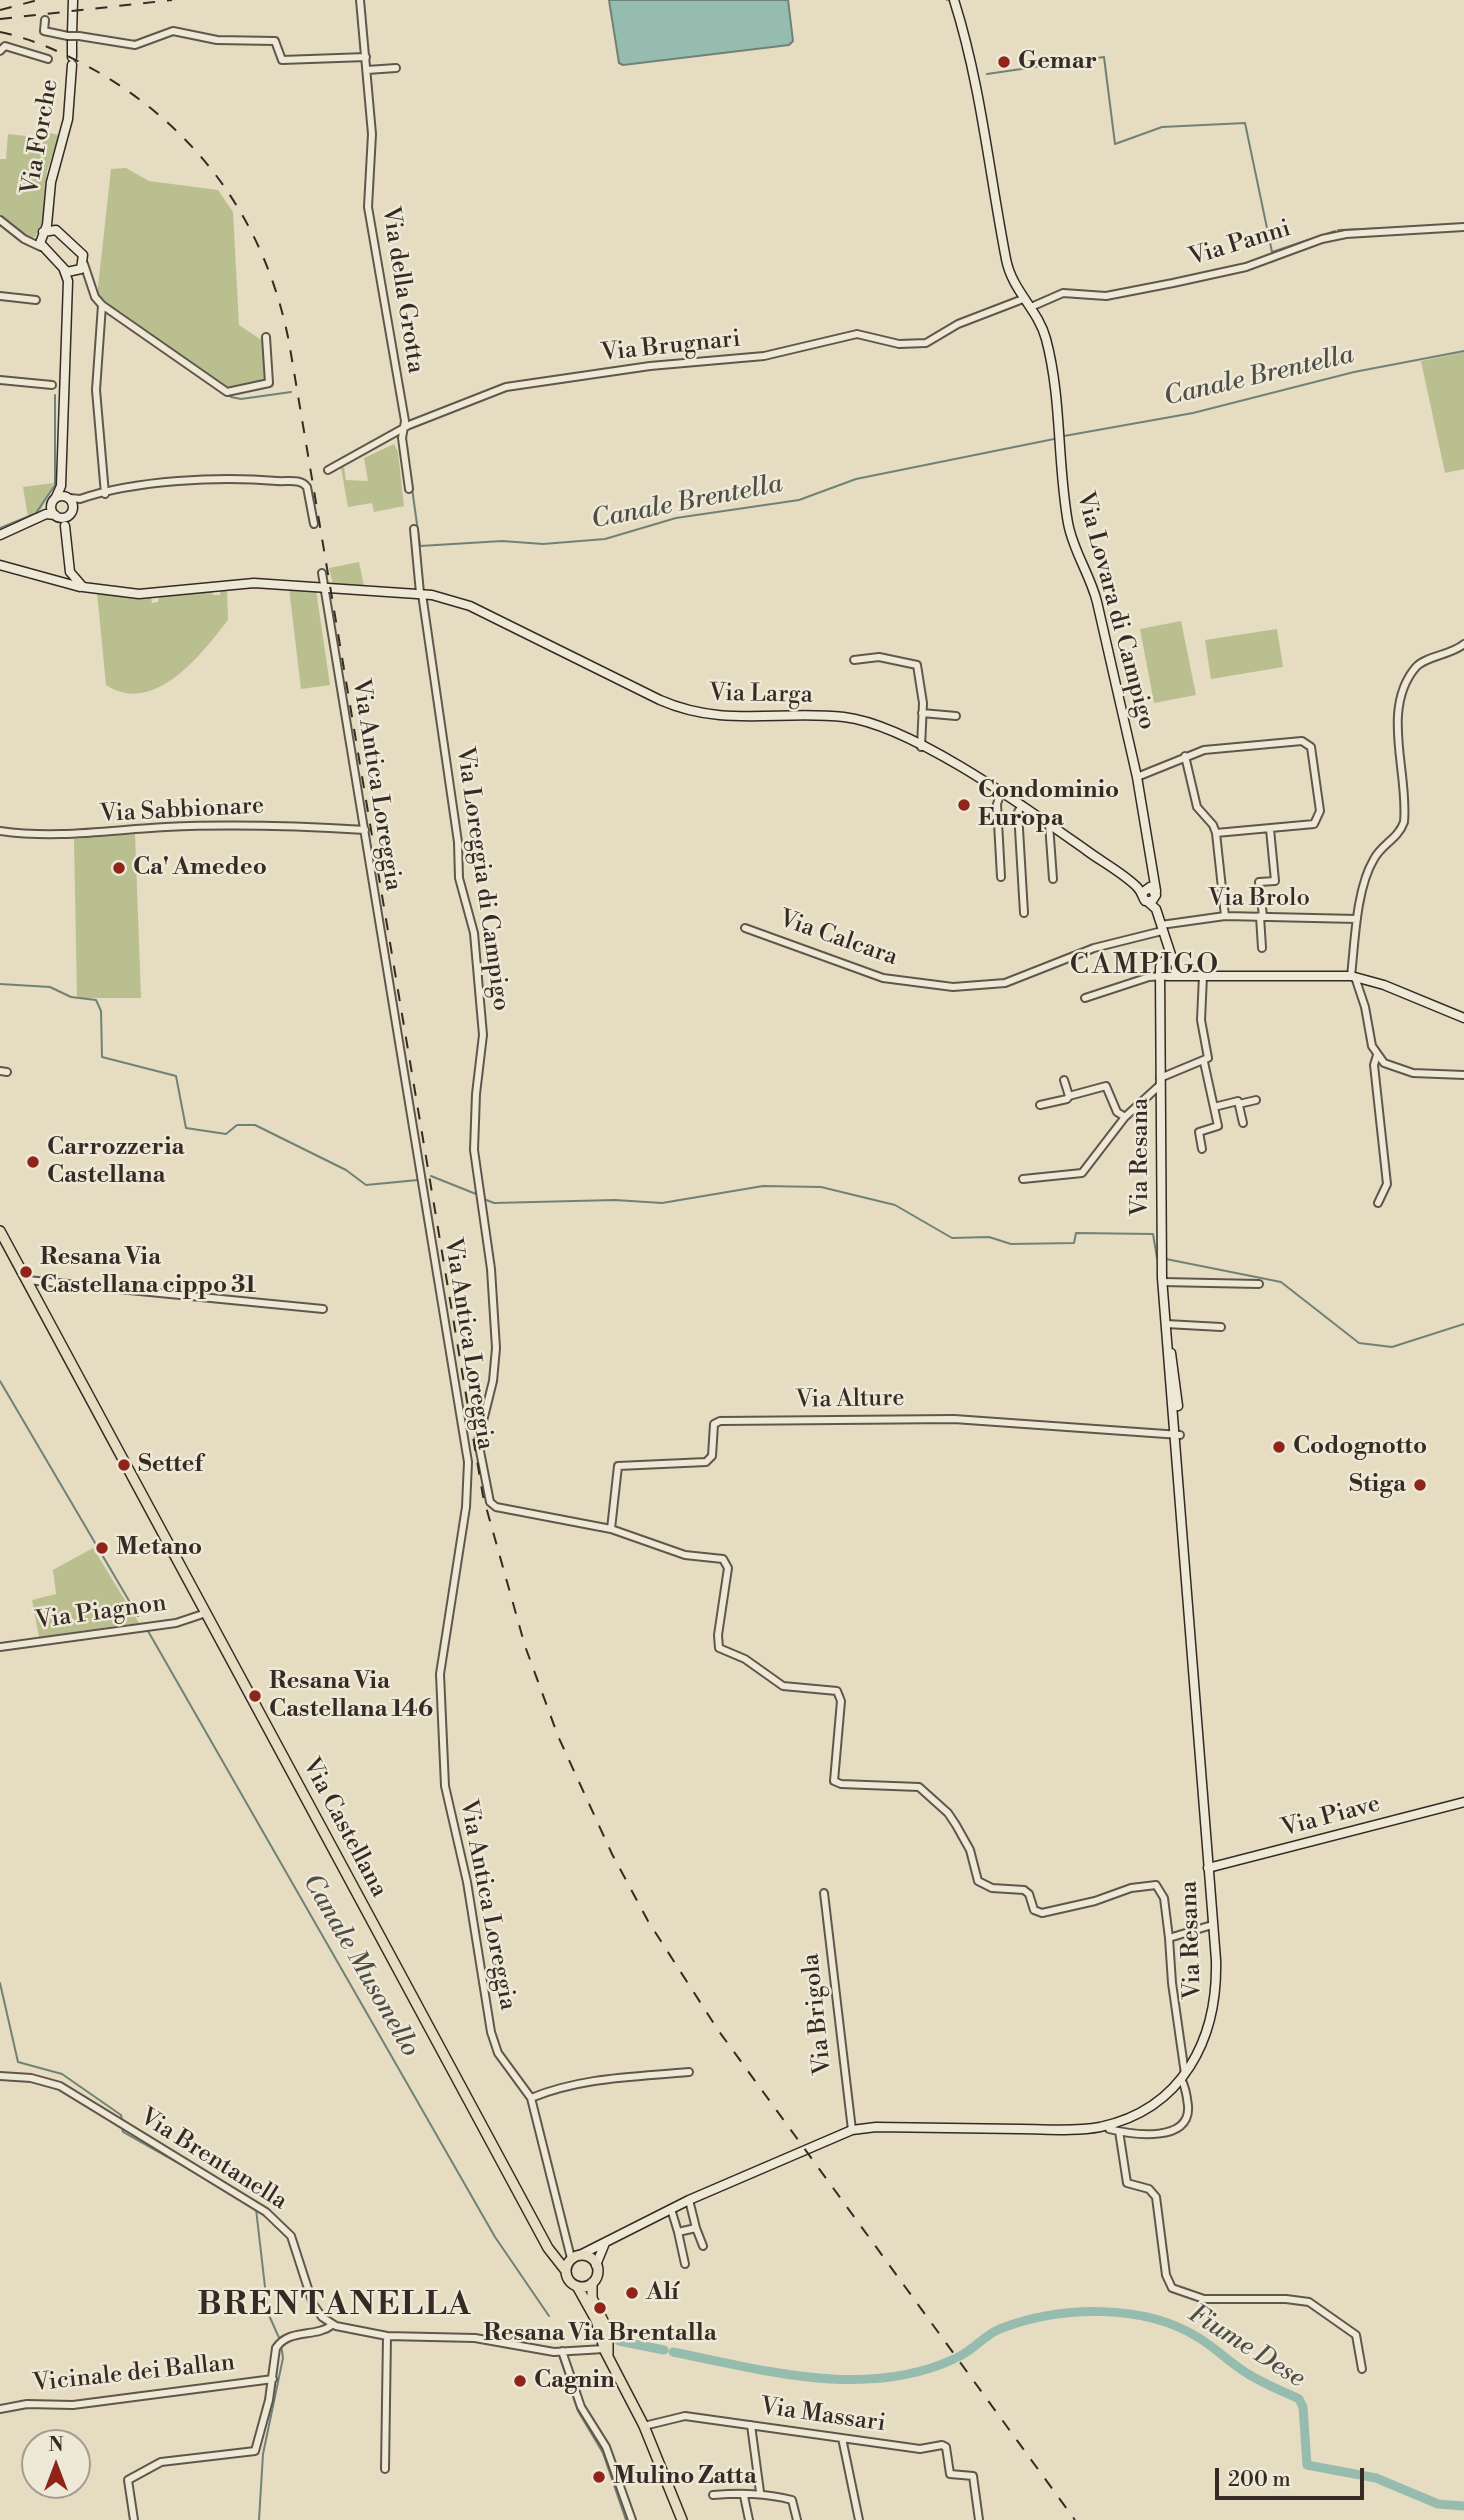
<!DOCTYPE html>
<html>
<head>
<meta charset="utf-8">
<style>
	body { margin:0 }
	#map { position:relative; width:1464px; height:2520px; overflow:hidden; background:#e5dcc1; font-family:"Libre Bodoni",serif }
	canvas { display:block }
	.north { position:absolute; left:21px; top:2429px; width:70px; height:70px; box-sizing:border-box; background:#eee8d7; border:2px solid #a49c8f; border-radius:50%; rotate:0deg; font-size:19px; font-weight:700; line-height:28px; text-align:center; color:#362a24 }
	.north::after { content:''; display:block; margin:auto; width:24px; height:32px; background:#8f2418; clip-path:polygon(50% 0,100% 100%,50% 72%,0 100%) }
	.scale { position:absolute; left:1215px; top:2468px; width:149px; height:32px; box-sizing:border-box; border:4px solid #362a24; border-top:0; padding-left:9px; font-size:21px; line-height:24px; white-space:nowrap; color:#362a24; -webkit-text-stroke:5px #eee8d7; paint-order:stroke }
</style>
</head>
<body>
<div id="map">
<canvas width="1464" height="2520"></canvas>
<div class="north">N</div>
<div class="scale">200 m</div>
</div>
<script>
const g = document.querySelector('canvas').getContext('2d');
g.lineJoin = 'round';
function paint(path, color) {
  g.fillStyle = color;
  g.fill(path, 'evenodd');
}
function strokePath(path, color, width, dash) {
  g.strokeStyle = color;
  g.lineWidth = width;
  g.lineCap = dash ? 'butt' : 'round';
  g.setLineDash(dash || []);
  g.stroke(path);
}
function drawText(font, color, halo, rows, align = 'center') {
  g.font = font + ' "Libre Bodoni",serif';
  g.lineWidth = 5;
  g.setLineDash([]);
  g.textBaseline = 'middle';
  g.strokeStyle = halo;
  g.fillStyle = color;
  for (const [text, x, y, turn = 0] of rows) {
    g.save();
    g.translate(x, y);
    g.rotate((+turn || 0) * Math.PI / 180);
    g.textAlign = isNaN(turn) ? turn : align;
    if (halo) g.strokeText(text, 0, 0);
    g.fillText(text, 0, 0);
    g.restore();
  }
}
paint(new Path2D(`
	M45,132L59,135L47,171L42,223L35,237C19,239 11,227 0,217V159H6L8,134L44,138Z
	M126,168L149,181L218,190L233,212L239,325L263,341L267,377L264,382L225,387L97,296L111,169Z
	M1464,352V469L1445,473L1421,361Z
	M394,444L398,452L404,506L374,512L372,503L348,507L341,468L344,467L346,480L368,481L364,458Z
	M54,483L41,510L28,517L23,487Z
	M359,562L364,586L333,584L329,568Z
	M289,588L316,590L330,685L301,689Z
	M227,589L228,620C203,652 155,717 106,685L97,592L151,597L152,603L158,602L159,597L211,590L213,595H220V590Z
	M1181,621L1196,695L1154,703L1140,629Z
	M1277,629L1283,667L1211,679L1205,640Z
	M135,834L141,998H77L74,839Z
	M93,1548L139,1623L39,1637L32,1600L56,1594L53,1570Z`), '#babf90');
const water = new Path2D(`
	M609,0H788L793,41L789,45L623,65L619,63Z`);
paint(water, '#96bcaf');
strokePath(water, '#708277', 2);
strokePath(new Path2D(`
	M947,0H948
	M987,74L1104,57L1115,144L1162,127L1245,123L1272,252L1335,231
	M1338,230L1390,228
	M71,292L72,283
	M154,345L231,397L241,399L291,392
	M1064,436L1193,413L1354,372L1464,351
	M407,446L409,469
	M412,488L420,546L502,541L543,544L605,539L676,518L799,500L856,479L1054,439
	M36,513L55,485V395
	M0,528L34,514
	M0,984L50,987L71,997L96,1000L101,1011L102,1057L176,1076L186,1128L226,1134L237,1125H255L346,1170L366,1185L418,1180
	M431,1176L476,1194
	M484,1199L494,1203L615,1200L662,1203L763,1186L821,1187L895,1205L952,1238L989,1237L1011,1244L1074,1243L1076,1233L1153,1234L1157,1258
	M1166,1259L1281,1282L1359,1343L1392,1347L1464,1324
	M0,1381L138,1616
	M148,1631L495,2237L549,2316
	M0,1983L18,2062L62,2074L121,2115L122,2120
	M122,2128L123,2132L201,2176
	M256,2209L268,2313L280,2340
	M559,2355L578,2411L603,2453L626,2520
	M259,2520L263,2454L283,2358L281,2345`), '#708277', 2);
strokePath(new Path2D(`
	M619,2341L664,2350
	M673,2352C763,2370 866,2400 954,2359
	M958,2357C975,2349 985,2334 1002,2328C1061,2306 1144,2303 1199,2338C1214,2347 1227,2360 1242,2370C1259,2382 1280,2390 1299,2399L1303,2407L1307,2465L1376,2478L1438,2504L1464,2506`), '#96bcaf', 9);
const street = new Path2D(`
	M360,0L372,134L368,207L405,421L402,438L409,489
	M45,20L44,31L68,36
	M79,36L135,45L173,31L217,40L275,41L282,60L366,57
	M0,51L5,46L48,59
	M367,70L396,68
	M0,220L24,239L41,247
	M84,264L95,297L102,305L227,392L269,383L266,337
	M0,296L36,300
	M102,305L96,390L105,494
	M1031,307L1063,293L1106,296L1173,283L1246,267L1322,239L1346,234L1464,227
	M0,380L52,385
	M328,470L409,425L506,387L650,366L764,356L857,334L899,344L926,343L958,324L1023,299
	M70,498L80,499C135,480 220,476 277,481C288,482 300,478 307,487L314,524
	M414,529L420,593
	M322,573L468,1462L466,1507L440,1674L445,1786L467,1882L491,2032L498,2053L531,2098L571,2258
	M422,594L458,842L459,878L474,933L483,1035L476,1094L474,1150L491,1269L496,1348L493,1381L478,1441L490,1502L496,1507L611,1529L685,1555L723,1559L728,1568L718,1635L719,1648L745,1659L783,1686L837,1691L841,1701L834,1781L841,1784L919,1787L948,1813L956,1825L970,1850L978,1881L992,1888L1024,1890L1029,1894L1034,1910L1042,1913L1095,1901L1131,1888L1156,1885L1164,1898L1169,1938L1212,1925
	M854,660L879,657L917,665L923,703L921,747
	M922,713L956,716
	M1185,756L1197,807L1213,825L1216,833L1225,916
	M1137,777L1204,750L1302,741L1311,747L1320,811L1314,824L1216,833
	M1001,792L997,804L1001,877
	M1022,805L1018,812L1024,913
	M1049,824L1053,879
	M0,831C57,839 110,830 166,827C233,824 299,826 365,830
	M1260,916L1262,948
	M1263,916L1259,882L1275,881L1270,829
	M1161,925L1225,916L1357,919
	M745,928L883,978L953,987L1005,983L1094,948L1162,931
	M1351,976C1355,941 1356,889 1374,859C1382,844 1398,839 1404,822C1409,773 1380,709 1416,667C1426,656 1451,655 1464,644
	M1355,977L1365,1007L1372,1046L1384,1063L1413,1073L1464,1075
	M1085,998L1149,977L1166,976
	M1377,1055L1374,1065L1387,1184L1378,1203
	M0,1071L7,1072
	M1160,1078L1208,1058L1201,1020L1203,976
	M1069,1096L1106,1086L1117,1112L1125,1117L1160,1085
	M1239,1104L1256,1100
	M1040,1105L1067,1099L1069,1096L1064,1080
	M1214,1107L1238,1101L1243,1123
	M1202,1149L1199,1132L1218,1126L1204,1062
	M1023,1179L1082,1173L1125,1117
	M27,1280L323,1309
	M1162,1282L1259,1284
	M1166,1324L1221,1327
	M611,1529L618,1466L706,1462L712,1456L714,1424L720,1421L954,1419L1180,1435
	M0,1647L176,1623L206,1613
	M824,1893L852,2130
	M1169,1938L1172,1983L1185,2074
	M0,2076L31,2078L60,2086L266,2212L291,2236L313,2304L322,2317L336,2326L387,2336L475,2338L554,2352L604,2349
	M531,2098C582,2077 635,2077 689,2072
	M1107,2125L1109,2129C1133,2135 1191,2143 1188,2106C1187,2097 1186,2087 1181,2079
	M1119,2131L1127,2183L1149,2189L1156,2197L1166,2275L1172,2288L1204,2299H1286L1309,2302L1356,2335L1362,2369
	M671,2209L678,2232L696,2228L689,2200
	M696,2228L703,2246
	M678,2232L685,2264
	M562,2351L581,2407L606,2447L632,2520
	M0,2409L27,2404L73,2405L273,2379
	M751,2425L760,2492
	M644,2426L685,2416L920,2449L942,2445L946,2447L950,2474L973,2476L979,2520
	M842,2438L859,2520
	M385,2469L387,2336
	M713,2495C741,2493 765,2493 792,2500L797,2520
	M744,2496L749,2520
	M134,2520L128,2480L161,2462L255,2451L269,2400L276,2348C289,2328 316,2338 332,2325`);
const secondary = new Path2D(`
	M954,0C981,85 989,172 1006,259C1012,291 1038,309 1046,339C1062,399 1057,462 1068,523C1073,551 1090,574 1097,602L1137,777L1156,891
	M72,34L73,0
	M72,38V57
	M43,232L56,230L83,255L81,269L67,272L40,243L47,225L51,182L68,119L72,65
	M51 507a11 11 0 1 1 22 0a11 11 0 1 1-22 0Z
	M56,497L61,486L68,281L64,270
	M65,526L70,572L83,587L139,594L254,583L432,595L470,606L660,700C724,728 778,710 844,717C912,725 1029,810 1086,850C1102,862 1123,873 1137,887C1142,892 1142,896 1145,901H1152L1156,895L1150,887L1142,893
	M0,535L46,514L55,515
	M0,565L80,587
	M1147,901L1156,909L1173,961
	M1160 968a8 8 0 1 1 16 0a8 8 0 1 1-16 0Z
	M1171,976H1351L1384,985L1464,1018
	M1171,1353L1178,1406
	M1208,1868L1464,1802
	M580,2255L689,2200L852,2130L876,2127C924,2128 972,2128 1020,2129C1046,2129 1074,2132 1100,2127C1183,2109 1218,2039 1216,1960L1162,1278L1160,970
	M596,2265L605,2243`);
const primary = new Path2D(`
	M0,1231L548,2248L566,2271
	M566 2271a16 16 0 1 1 32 0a16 16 0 1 1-32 0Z
	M592,2283V2298L608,2331V2354
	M577,2286L596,2320L605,2351L644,2426L682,2520`);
strokePath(street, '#62564b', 10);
strokePath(secondary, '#362a24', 11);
strokePath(primary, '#362a24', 12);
strokePath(street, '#eee8d7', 6);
strokePath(secondary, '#eee8d7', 8);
strokePath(primary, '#e5dcc1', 9);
strokePath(new Path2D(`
	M0,10L38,0
	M0,19L172,0
	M0,32C34,39 68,55 98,72C201,132 266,225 289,342L483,1496L525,1646L558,1736L612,1854L648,1921L718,2030L1075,2520`), '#362a24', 2, [12, 12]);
const streetBridge = new Path2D(`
	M68,36H79`);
strokePath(streetBridge, '#62564b', 10, []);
strokePath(streetBridge, '#eee8d7', 6);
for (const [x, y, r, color] of [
	[1004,62,7,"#8f2418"],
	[964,805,7,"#8f2418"],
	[119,868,7,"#8f2418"],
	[33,1162,7,"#8f2418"],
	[26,1272,7,"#8f2418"],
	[1279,1447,7,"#8f2418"],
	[124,1465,7,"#8f2418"],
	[1420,1485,7,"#8f2418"],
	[102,1548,7,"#8f2418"],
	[255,1696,7,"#8f2418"],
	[632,2293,7,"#8f2418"],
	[600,2308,7,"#8f2418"],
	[520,2381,7,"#8f2418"],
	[599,2477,7,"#8f2418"]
]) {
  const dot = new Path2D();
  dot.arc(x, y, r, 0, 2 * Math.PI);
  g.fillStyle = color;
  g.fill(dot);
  strokePath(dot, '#eee8d7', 2.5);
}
drawText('bold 24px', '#362a24', '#eee8d7', [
	["Gemar",1018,62],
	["Condominio",978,791],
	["Europa",978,819],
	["Ca' Amedeo",133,868],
	["Carrozzeria",47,1148],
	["Castellana",47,1176],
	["Resana Via",40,1258],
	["Castellana cippo 31",40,1286],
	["Codognotto",1293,1447],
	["Settef",138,1465],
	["Stiga",1406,1485,"right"],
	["Metano",116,1548],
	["Resana Via",269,1682],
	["Castellana 146",269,1710],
	["Alí",646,2293],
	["Resana Via Brentalla",600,2334,"center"],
	["Cagnin",534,2381],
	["Mulino Zatta",613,2477]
], 'left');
drawText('24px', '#362a24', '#eee8d7', [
	["Via Forche",41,137,-80],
	["Via Panni",1240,244,-17],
	["Via della Grotta",402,290,81],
	["Via Brugnari",671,347,-6],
	["Via Lovara di Campigo",1115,611,75],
	["Via Larga",761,695,1],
	["Via Antica Loreggia",376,785,81],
	["Via Sabbionare",182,811,-3],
	["Via Loreggia di Campigo",482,879,82],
	["Via Brolo",1259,899],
	["Via Calcara",838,939,19],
	["Via Resana",1141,1157,-90],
	["Via Antica Loreggia",468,1344,81],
	["Via Alture",850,1400,-1],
	["Via Piagnon",101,1613,-8],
	["Via Piave",1331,1817,-15],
	["Via Castellana",344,1828,62],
	["Via Antica Loreggia",487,1905,79],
	["Via Resana",1192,1940,-92],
	["Via Brigola",818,2014,-96],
	["Via Brentanella",213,2160,32],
	["Vicinale dei Ballan",134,2374,-6],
	["Via Massari",823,2416,8]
]);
drawText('italic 26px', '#4e4e47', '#eee8d7', [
	["Canale Brentella",1259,377,-13],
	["Canale Brentella",687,503,-11],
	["Canale Musonello",360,1966,60],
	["Fiume Dese",1246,2347,32]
]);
g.letterSpacing = '2px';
drawText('28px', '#362a24', '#eee8d7', [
	["CAMPIGO",1145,966]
]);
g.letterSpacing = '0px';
g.letterSpacing = '2px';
drawText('bold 32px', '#362a24', '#eee8d7', [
	["BRENTANELLA",335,2306]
]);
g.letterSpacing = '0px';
</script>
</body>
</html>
